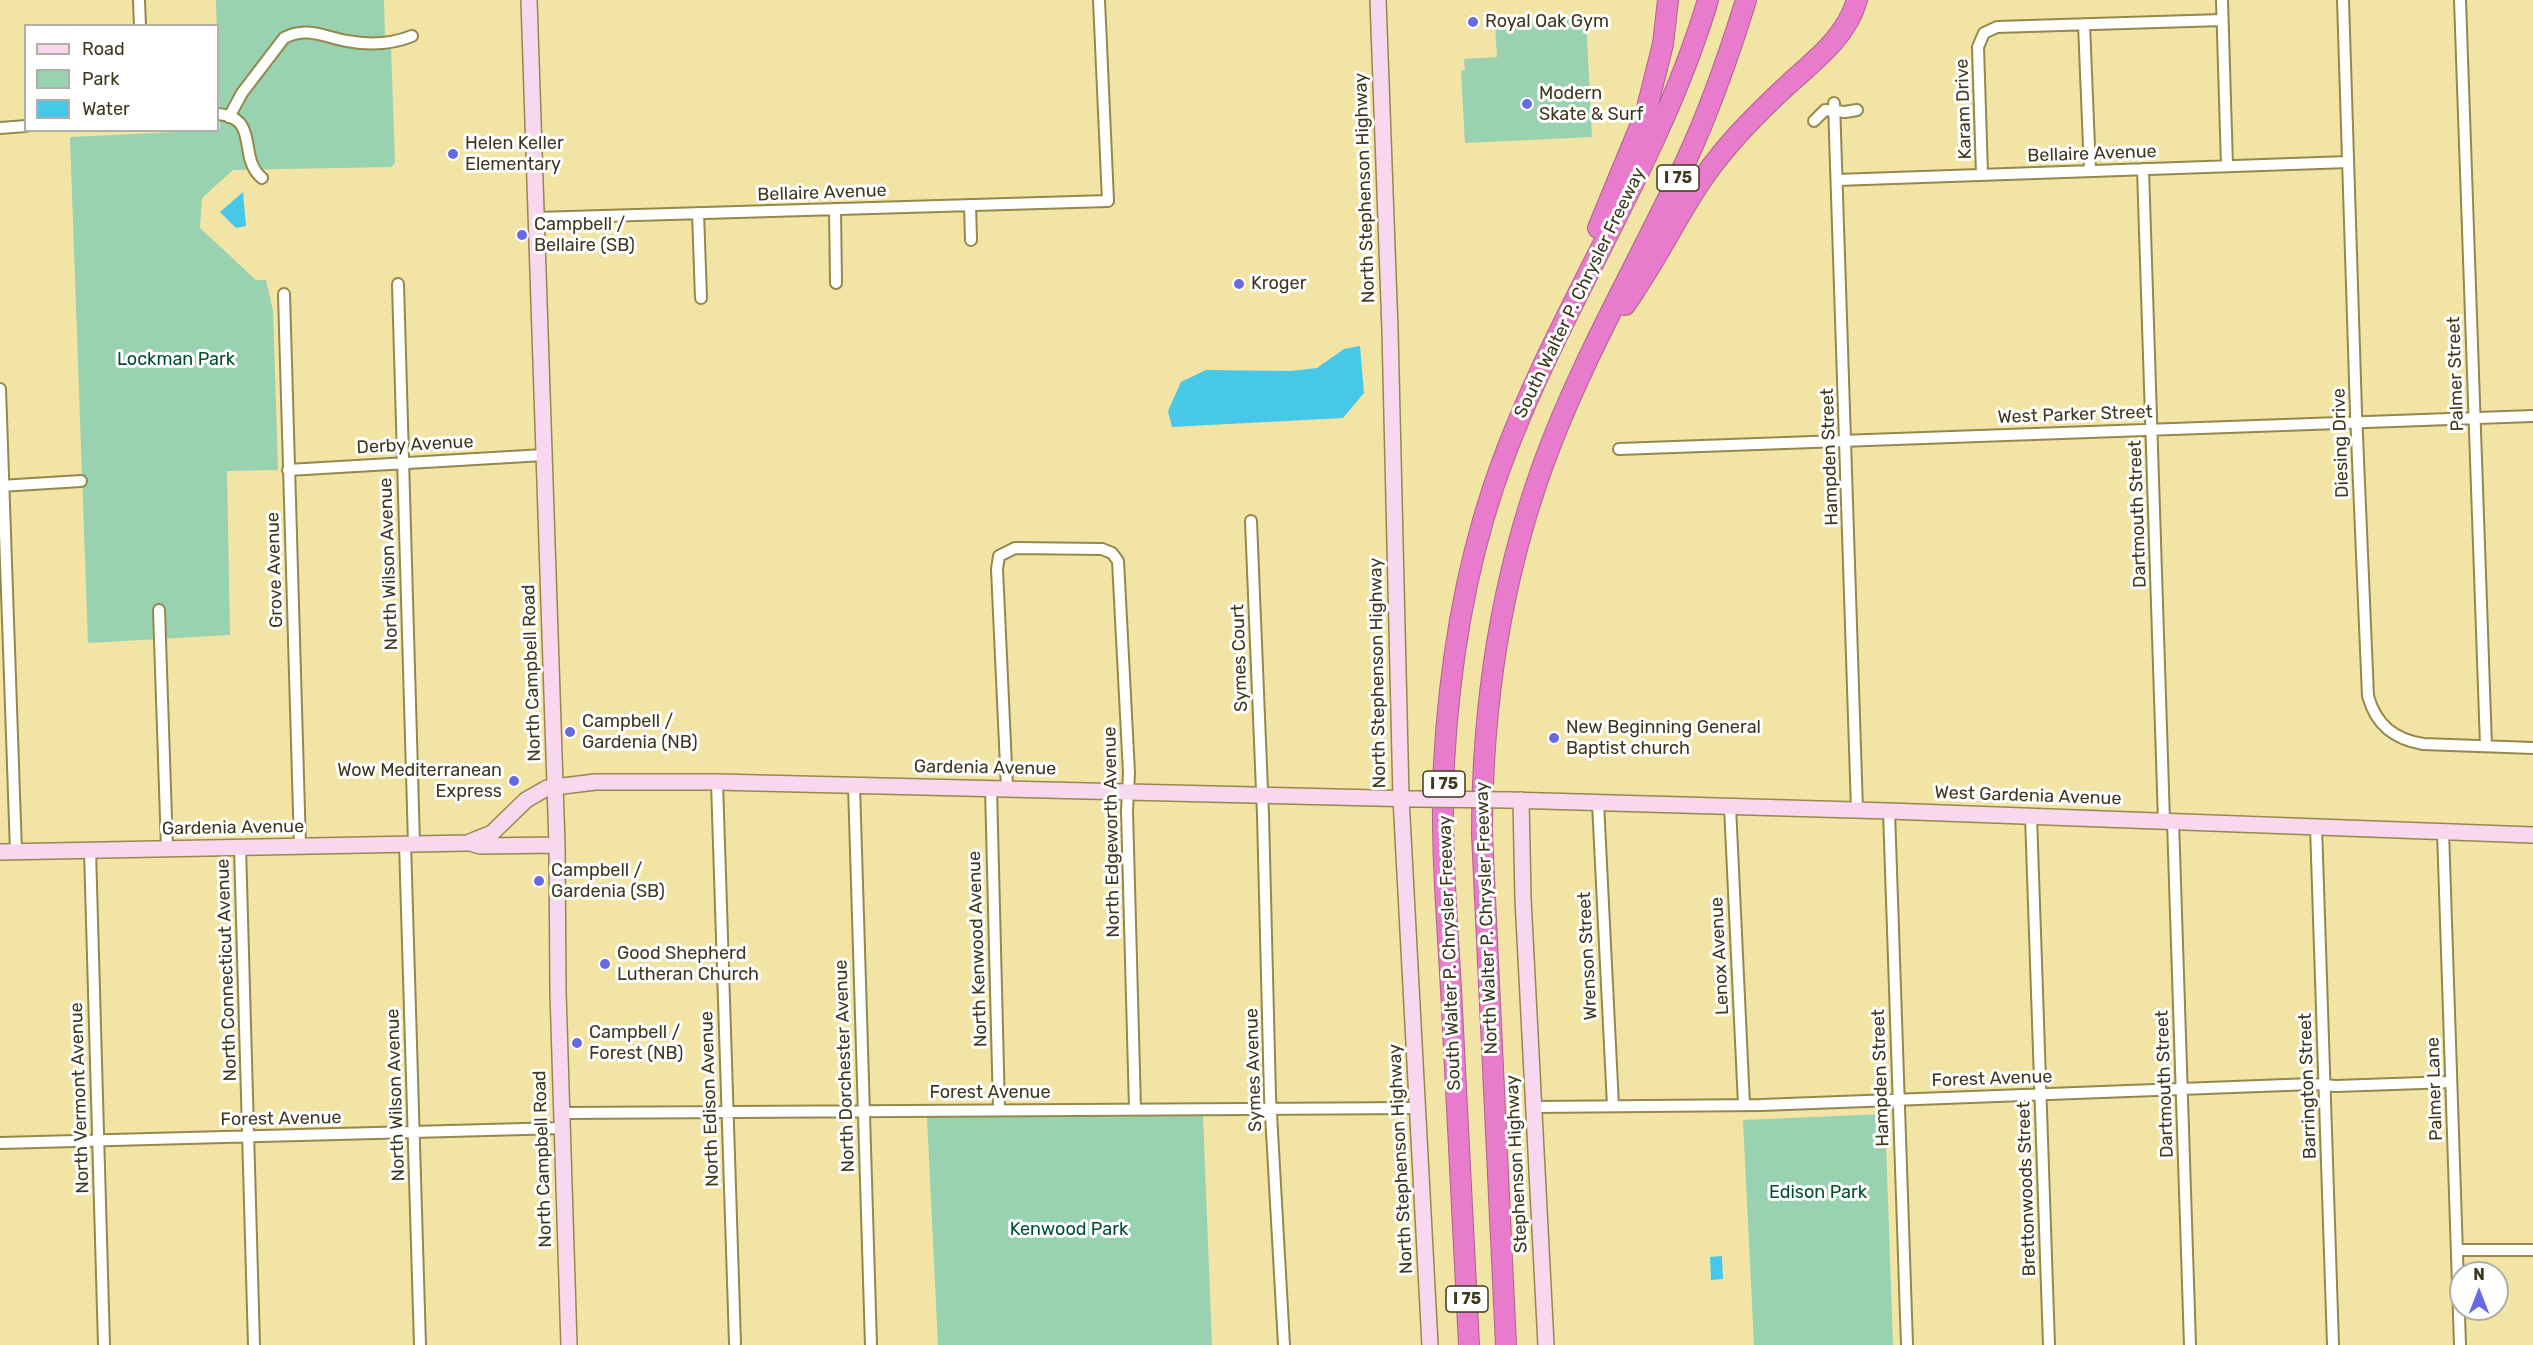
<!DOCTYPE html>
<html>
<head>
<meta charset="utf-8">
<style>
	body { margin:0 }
	#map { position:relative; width:2533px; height:1345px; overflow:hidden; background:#f1e4a5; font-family:Rubik,sans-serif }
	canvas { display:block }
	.legend { position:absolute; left:24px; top:24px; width:195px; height:108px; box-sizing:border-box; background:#fff; border:2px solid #b1afa5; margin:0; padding:8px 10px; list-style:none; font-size:18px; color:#3d381e }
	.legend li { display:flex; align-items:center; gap:12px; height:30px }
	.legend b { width:30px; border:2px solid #b1afa5 }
	.north { position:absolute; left:2449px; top:1261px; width:60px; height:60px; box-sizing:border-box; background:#fff; border:2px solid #b1afa5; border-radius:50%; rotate:0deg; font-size:16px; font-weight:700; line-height:24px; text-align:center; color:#3d381e }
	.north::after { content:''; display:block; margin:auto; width:21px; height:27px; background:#686ae4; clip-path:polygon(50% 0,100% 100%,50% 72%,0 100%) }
</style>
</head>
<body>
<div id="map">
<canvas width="2533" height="1345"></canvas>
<ul class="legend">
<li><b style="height:8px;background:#f8d7ef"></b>Road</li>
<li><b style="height:16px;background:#98d2b0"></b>Park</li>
<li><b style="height:16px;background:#48c8e9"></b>Water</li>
</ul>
<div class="north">N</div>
</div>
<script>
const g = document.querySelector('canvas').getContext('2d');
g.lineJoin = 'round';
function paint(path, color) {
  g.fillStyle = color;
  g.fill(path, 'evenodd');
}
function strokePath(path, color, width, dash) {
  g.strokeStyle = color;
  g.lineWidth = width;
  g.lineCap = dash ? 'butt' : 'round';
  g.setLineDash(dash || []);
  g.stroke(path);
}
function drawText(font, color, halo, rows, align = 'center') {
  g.font = font + ' Rubik,sans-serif';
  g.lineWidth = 6;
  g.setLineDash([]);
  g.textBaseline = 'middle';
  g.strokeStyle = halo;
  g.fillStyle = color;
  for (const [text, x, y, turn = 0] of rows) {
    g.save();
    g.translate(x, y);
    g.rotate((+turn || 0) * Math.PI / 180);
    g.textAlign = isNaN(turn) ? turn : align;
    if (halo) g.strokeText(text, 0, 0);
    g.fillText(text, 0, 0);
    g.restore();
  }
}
paint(new Path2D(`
	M216,0H384L385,38L391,48L395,163L391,167L233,170L202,198L200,228L256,280H266L273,311L278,470L227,471L230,635L88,643L70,137L218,130L220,128Z
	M1586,18L1592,137L1465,143L1461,71L1465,70L1464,59L1497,57L1495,23Z
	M1885,1114L1893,1345H1754L1743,1120Z
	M1203,1116L1212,1345H938L927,1117Z`), '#98d2b0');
paint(new Path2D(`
	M243,192L246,226L236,228L220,212Z
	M1360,346L1364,393L1343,418L1172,427L1168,411L1181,382L1206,370L1290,371L1317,368L1344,349Z
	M1722,1256L1723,1279L1711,1280L1710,1257Z`), '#48c8e9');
const street = new Path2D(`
	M139,0L140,26
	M2222,0L2227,166
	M2343,0L2356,412L2368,696C2376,725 2394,739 2423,744L2533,748
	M2460,0L2486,746
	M2084,24L2090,171
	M1834,103L1857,810
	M218,114C261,118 237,158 262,178
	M229,117L242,93L284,38C307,26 324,37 347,41C368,45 392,44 412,36
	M1814,121L1825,110L1845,112L1857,110
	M0,128L26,126
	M2143,169L2164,821
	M1982,175L1978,47L1984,33L1997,27L2222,20
	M1837,180L2348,162
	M970,205L971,240
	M835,209L836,283
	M698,213L701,298
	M536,218L1108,201L1099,0
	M398,284L414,843
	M284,294L300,846
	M0,389L16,852
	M1619,449L2533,416
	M288,470L544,455
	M0,486L81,481
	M1251,521L1263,815L1270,1096L1284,1345
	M159,610L167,848
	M717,782L735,1343
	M854,785L871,1345
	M991,788L999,1110
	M1007,788L997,569L999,556L1015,548L1102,549L1112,553L1118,561L1129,773L1127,811L1135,1109
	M1598,803L1613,1106
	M1730,806L1744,1105
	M1889,811L1907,1345
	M2031,816L2049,1345
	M2173,821L2190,1345
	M2316,826L2333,1345
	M2443,831L2460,1345
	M405,843L420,1345
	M240,847L254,1345
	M90,850L104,1345
	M1534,1107L1761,1105L2312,1084L2336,1086L2451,1082
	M562,1113L1418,1108
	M0,1143L562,1128
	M2457,1250H2533`);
const secondary = new Path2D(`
	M529,0L557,845L558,992L569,1345
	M1378,0L1390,330L1401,798L1430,1345
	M1509,800L1889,811L2533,835
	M1521,800L1523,899L1546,1345
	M470,843L480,846L557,845
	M0,852L467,843L492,833L526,800L547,788L595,782H717L1417,799`);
const highway = new Path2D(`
	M1598,228L1646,112L1663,44L1668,0
	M1625,305C1650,270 1669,232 1692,195C1718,152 1755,115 1792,81C1818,58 1847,35 1857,0
	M1469,1345C1463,1233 1457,1121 1452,1009C1448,927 1440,845 1444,763C1449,671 1464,576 1493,488C1550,319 1657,171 1708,0
	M1506,1345L1482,834C1482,708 1500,584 1543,465C1581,360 1639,262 1686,161C1710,109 1729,55 1746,0`);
strokePath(street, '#94884b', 14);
strokePath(secondary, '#94884b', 18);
strokePath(highway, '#ac648e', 22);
strokePath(street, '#fff', 10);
strokePath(secondary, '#f8d7ef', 15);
strokePath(highway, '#e87bcb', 20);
const secondaryBridge = new Path2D(`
	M1417,799L1509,800`);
strokePath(secondaryBridge, '#94884b', 18, []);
strokePath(secondaryBridge, '#f8d7ef', 15);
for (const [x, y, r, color] of [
	[1473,22,6,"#686ae4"],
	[1527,104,6,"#686ae4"],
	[453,154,6,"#686ae4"],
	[522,235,6,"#686ae4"],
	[1239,284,6,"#686ae4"],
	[570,732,6,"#686ae4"],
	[1554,738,6,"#686ae4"],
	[514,781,6,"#686ae4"],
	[539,881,6,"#686ae4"],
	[605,964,6,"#686ae4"],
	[577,1043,6,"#686ae4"]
]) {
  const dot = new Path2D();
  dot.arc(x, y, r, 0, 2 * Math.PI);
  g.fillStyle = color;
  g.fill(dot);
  strokePath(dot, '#fff', 2);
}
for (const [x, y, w] of [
	[1678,178,42],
	[1444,784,42],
	[1467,1299,42]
]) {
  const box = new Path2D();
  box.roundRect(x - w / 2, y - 13, w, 26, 4.5);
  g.fillStyle = '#fff';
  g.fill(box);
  strokePath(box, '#3d381e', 1.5);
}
drawText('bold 16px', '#3d381e', null, [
	["I 75",1678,178],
	["I 75",1444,784],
	["I 75",1467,1299]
]);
drawText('18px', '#3d381e', '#fff', [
	["Royal Oak Gym",1485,22],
	["Modern",1539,94],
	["Skate & Surf",1539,115],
	["Helen Keller",465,144],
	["Elementary",465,165],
	["Campbell /",534,225],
	["Bellaire (SB)",534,246],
	["Kroger",1251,284],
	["Campbell /",582,722],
	["Gardenia (NB)",582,743],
	["New Beginning General",1566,728],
	["Baptist church",1566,749],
	["Wow Mediterranean",502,771,"right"],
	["Express",502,792,"right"],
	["Campbell /",551,871],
	["Gardenia (SB)",551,892],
	["Good Shepherd",617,954],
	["Lutheran Church",617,975],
	["Campbell /",589,1033],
	["Forest (NB)",589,1054]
], 'left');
drawText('18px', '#3d381e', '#fff', [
	["Karam Drive",1964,109,-92],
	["Bellaire Avenue",2092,154,-2],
	["North Stephenson Highway",1365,188,-92],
	["Bellaire Avenue",822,193,-2],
	["South Walter P. Chrysler Freeway",1580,293,-64],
	["Palmer Street",2456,374,-92],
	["West Parker Street",2075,415,-2],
	["Diesing Drive",2341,443,-92],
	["Derby Avenue",415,445,-3],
	["Hampden Street",1830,457,-92],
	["Dartmouth Street",2138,514,-92],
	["North Wilson Avenue",389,564,-92],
	["Grove Avenue",275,570,-92],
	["Symes Court",1240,658,-92],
	["North Campbell Road",532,673,-92],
	["North Stephenson Highway",1378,673,-91],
	["Gardenia Avenue",985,768,1],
	["West Gardenia Avenue",2028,796,2],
	["Gardenia Avenue",233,828,-1],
	["North Edgeworth Avenue",1112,832,-91],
	["North Walter P. Chrysler Freeway",1487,918,-92],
	["North Kenwood Avenue",978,949,-92],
	["South Walter P. Chrysler Freeway",1450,953,-92],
	["Wrenson Street",1588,956,-93],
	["Lenox Avenue",1720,956,-93],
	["North Connecticut Avenue",227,970,-92],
	["North Dorchester Avenue",845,1066,-92],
	["Symes Avenue",1254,1070,-92],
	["Hampden Street",1881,1078,-92],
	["Forest Avenue",1992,1079,-2],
	["Dartmouth Street",2165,1084,-92],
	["Barrington Street",2308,1086,-92],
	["Palmer Lane",2435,1089,-92],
	["Forest Avenue",990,1093],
	["North Wilson Avenue",396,1095,-92],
	["North Vermont Avenue",80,1098,-92],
	["North Edison Avenue",710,1099,-92],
	["Forest Avenue",281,1119,-1],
	["North Campbell Road",543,1159,-92],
	["North Stephenson Highway",1401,1159,-93],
	["Stephenson Highway",1517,1164,-93],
	["Brettonwoods Street",2027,1189,-92]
]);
drawText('18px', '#005030', '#fff', [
	["Lockman Park",176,360],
	["Edison Park",1818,1193],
	["Kenwood Park",1069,1230]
]);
</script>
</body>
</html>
